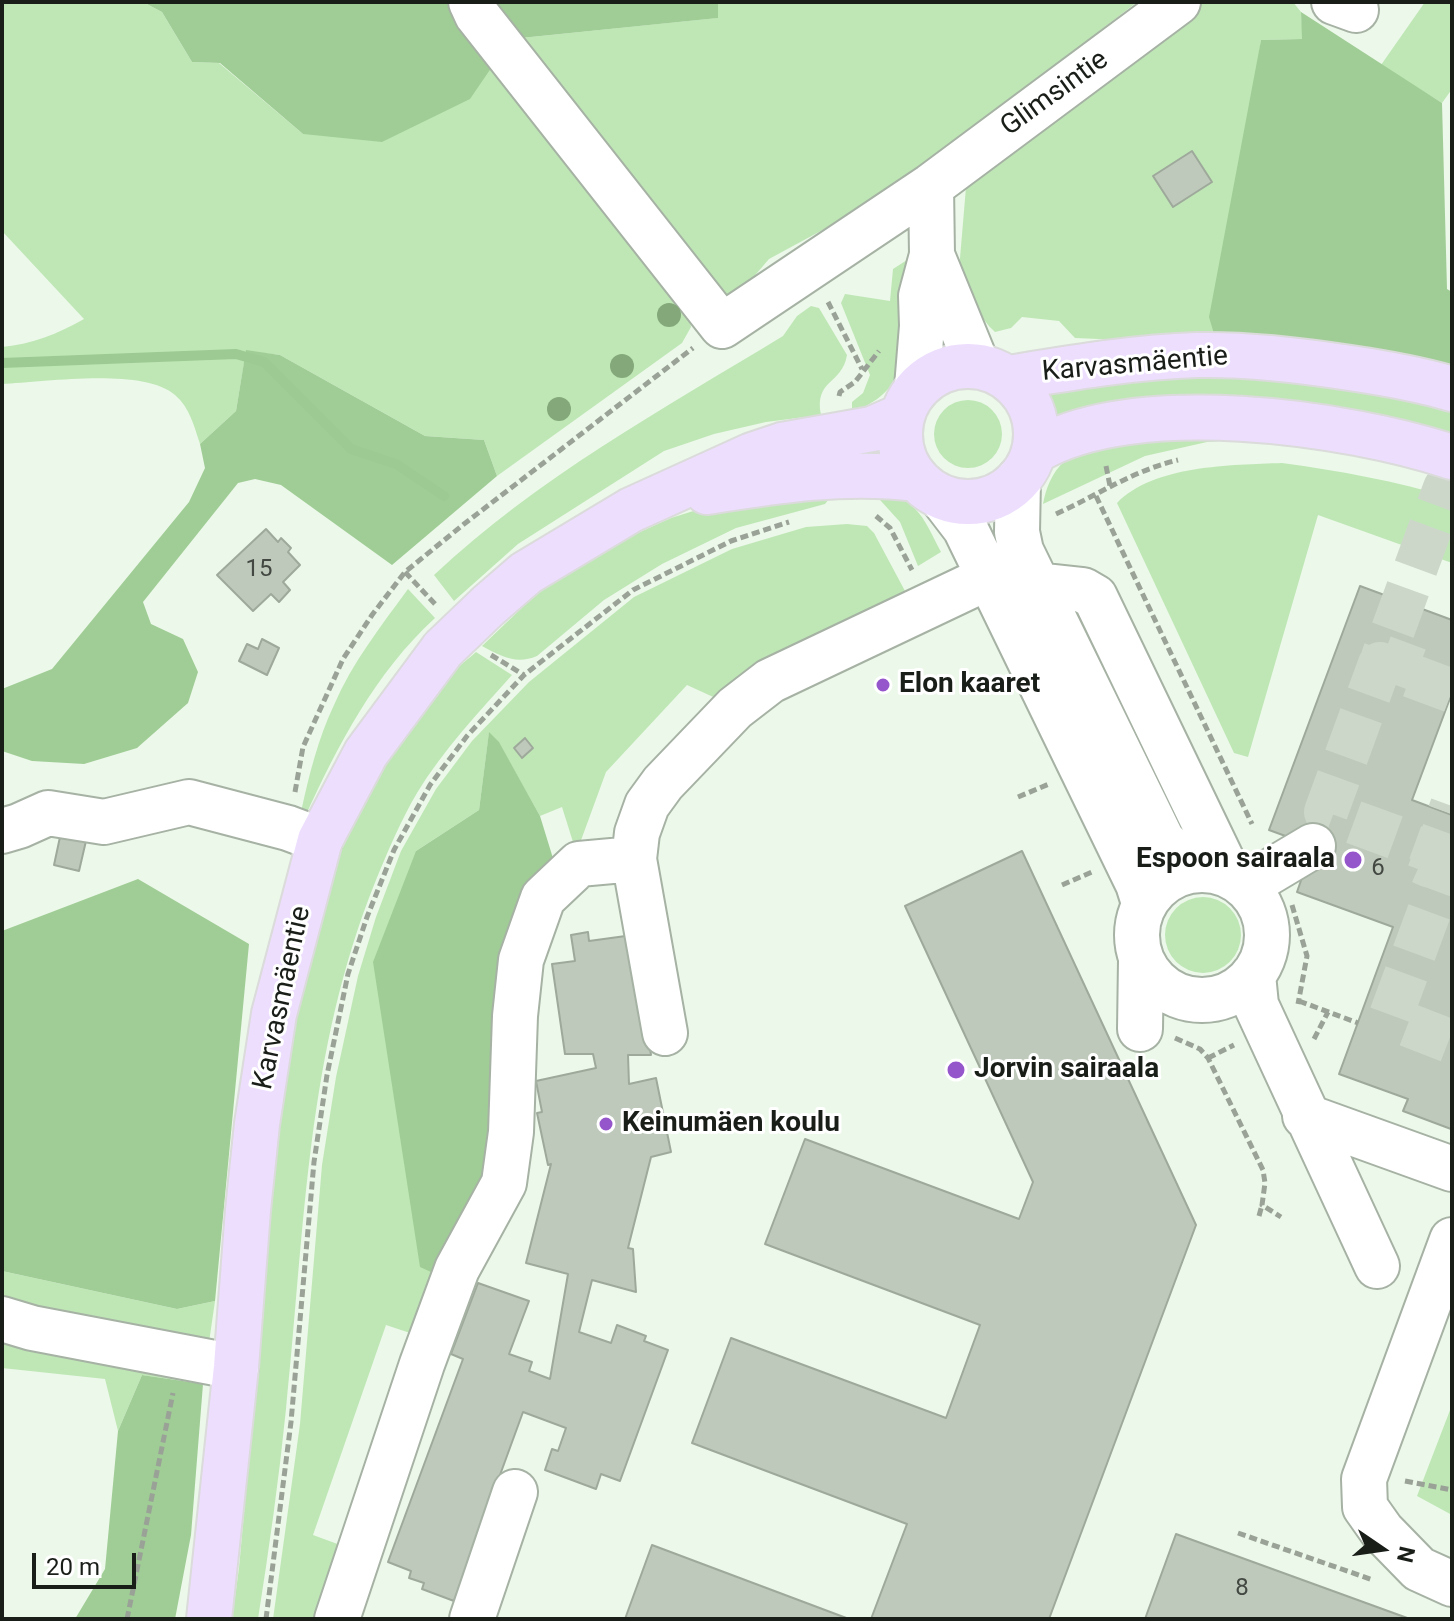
<!DOCTYPE html>
<html>
<head>
<meta charset="utf-8">
<style>
	body { margin:0 }
	#map { position:relative; width:1454px; height:1621px; overflow:hidden; background:#ecf8e9; font-family:Roboto,sans-serif }
	canvas { display:block }
	.frame { position:absolute; inset:0; border:4px solid #1a1e19; pointer-events:none }
	.north { position:absolute; left:1342px; top:1509px; width:80px; height:80px; -webkit-text-stroke:6px #fff; paint-order:stroke; rotate:103deg; font-size:22px; font-weight:700; line-height:32px; text-align:center; color:#1a1e19 }
	.north::after { content:''; display:block; margin:auto; width:28px; height:36px; background:#1a1e19; clip-path:polygon(50% 0,100% 100%,50% 72%,0 100%) }
	.scale { position:absolute; left:32px; top:1553px; width:104px; height:36px; box-sizing:border-box; border:4px solid #1a1e19; border-top:0; padding-left:10px; font-size:24px; line-height:28px; white-space:nowrap; color:#1a1e19; -webkit-text-stroke:6px #fff; paint-order:stroke }
</style>
</head>
<body>
<div id="map">
<canvas width="1454" height="1621"></canvas>
<div class="frame"></div>
<div class="north">N</div>
<div class="scale">20 m</div>
</div>
<script>
const g = document.querySelector('canvas').getContext('2d');
g.lineJoin = 'round';
function paint(path, color) {
  g.fillStyle = color;
  g.fill(path, 'evenodd');
}
function strokePath(path, color, width, dash) {
  g.strokeStyle = color;
  g.lineWidth = width;
  g.lineCap = dash ? 'butt' : 'round';
  g.setLineDash(dash || []);
  g.stroke(path);
}
function drawText(font, color, halo, rows, align = 'center') {
  g.font = font + ' Roboto,sans-serif';
  g.lineWidth = 6;
  g.setLineDash([]);
  g.textBaseline = 'middle';
  g.strokeStyle = halo;
  g.fillStyle = color;
  for (const [text, x, y, turn = 0] of rows) {
    g.save();
    g.translate(x, y);
    g.rotate((+turn || 0) * Math.PI / 180);
    g.textAlign = isNaN(turn) ? turn : align;
    if (halo) g.strokeText(text, 0, 0);
    g.fillText(text, 0, 0);
    g.restore();
  }
}
paint(new Path2D(`
	M2,2H143L162,12L192,62L219,63L303,134L497,60L688,306L691,327L682,343L497,476L484,440L425,436L280,355L246,351L236,411L200,444C194,426 190,408 175,395C144,367 43,382 2,384V347C33,344 57,334 84,319L2,231Z
	M718,2H1137L976,127L841,220L769,259L733,301L711,298L511,39L717,18Z
	M1197,2H1293L1301,12L1303,39L1261,40L1217,344L1075,338L1059,321L1022,317L1011,328L995,332C979,318 973,297 958,282L966,187Z
	M1425,2H1452V89L1442,103L1381,65Z
	M907,260C905,277 903,294 903,311C902,326 907,346 904,361C898,386 874,405 852,412V402L863,393L870,375L841,303L845,294L890,301L893,269Z
	M811,306L819,308L847,355C842,385 814,379 821,415L766,422L714,434L664,451L518,544L454,601L434,575C537,478 663,409 783,336L797,316Z
	M1243,370L1452,402V443L1101,409L1056,415L1046,390Z
	M934 434a34 34 0 1 1 68 0a34 34 0 1 1-68 0Z
	M1260,438L1207,442L1145,456L1043,504C1046,488 1052,472 1065,461C1105,429 1209,439 1260,438Z
	M1282,463C1340,471 1396,481 1452,498V563L1318,515L1248,757L1234,753L1117,503C1154,465 1231,465 1282,463Z
	M837,489L825,504L736,528L662,564L604,600L537,656C516,665 501,656 482,646L531,599L589,555L671,518L751,493Z
	M871,490C917,498 921,513 941,552L918,566L900,522Z
	M847,524L867,526L874,533L905,591L904,600L722,701L687,685L606,772L580,843L573,842L562,807L540,816L499,743L489,733L479,810L416,851L442,1277L419,1336L386,1325L313,1535L343,1546L323,1619H273L300,1424L322,1165L336,1077L358,976L376,917L401,851L436,789L472,741L529,682L634,597L732,549L806,527Z
	M408,589L435,618C375,673 338,745 305,817L301,812C309,775 318,739 334,705C352,663 381,626 408,589Z
	M476,652L512,675C479,712 443,750 417,793C401,820 388,851 376,880C306,1052 305,1228 286,1409C279,1479 269,1549 258,1619H232L239,1568C248,1469 257,1370 265,1272C282,1068 300,852 435,688C446,675 463,664 476,652Z
	M1165 935a38 38 0 1 1 76 0a38 38 0 1 1-76 0Z
	M2,1271L177,1309L215,1301L203,1384L142,1375L118,1431L105,1379L2,1368Z
	M1452,1405V1515L1417,1496Z`), '#bfe7b6');
paint(new Path2D(`
	M143,2H718V18L511,39L470,99L382,142L303,134L220,63L192,62L162,12Z
	M1301,12L1442,103L1447,289L1452,292V377L1217,344L1209,317L1261,40L1302,39Z
	M246,350L280,355L425,436L484,440L497,476L392,565L281,485L255,479L238,483L143,602L151,624L183,639L198,672L188,703L137,748L84,764L32,761L2,751V689L52,669L189,502L205,468L200,444L236,411Z
	M489,732L499,742L540,816L556,868L497,1156L442,1277L420,1267L373,962L416,851L479,810Z
	M138,879L249,944L215,1301L177,1309L2,1271V931Z
	M142,1375L203,1384L191,1535L175,1619H75L105,1569L118,1431Z`), '#a0cd96');
strokePath(new Path2D(`
	M2,363L236,354L264,362L351,449L396,464L444,496`), '#9dca93', 10);
const building = new Path2D(`
	M1192,151L1212,182L1173,207L1153,176Z
	M266,529L278,542L281,538L291,548L288,552L300,565L283,582L290,590L279,602L271,594L253,611L217,575Z
	M1360,586L1452,620V693L1412,800L1452,815L1451,1129L1403,1111L1408,1099L1339,1074L1393,927L1297,892L1313,846L1269,830Z
	M262,639L279,648L267,675L239,661L247,644L258,649Z
	M525,738L533,748L522,758L514,748Z
	M63,823L89,828L79,871L54,865Z
	M1022,851L1196,1225L1049,1619H871L907,1524L692,1443L731,1338L946,1418L980,1325L765,1244L805,1139L1019,1219L1033,1182L905,906Z
	M588,932L589,941L633,935L651,1055H628L629,1084L656,1078L671,1152L651,1157L628,1248L633,1249L636,1292L592,1280L579,1332L611,1343L617,1325L646,1336L644,1341L668,1350L620,1481L601,1474L596,1489L545,1470L552,1449L558,1451L566,1428L523,1412L454,1601L422,1589L424,1583L409,1578L411,1571L388,1562L463,1359L451,1354L478,1283L529,1301L509,1354L532,1362L529,1371L550,1379L568,1274L526,1263L551,1164L548,1165L537,1113L542,1112L536,1081L596,1068L593,1054H565L552,964L575,961L571,935Z
	M1176,1534L1366,1603L1410,1619H1145Z
	M652,1545L849,1619H625Z`);
paint(building, '#bec9bb');
strokePath(building, '#9ea99b', 2);
strokePath(new Path2D(`
	M1418,670L1383,657L1445,488L1452,478
	M1452,691L1380,664L1326,812L1452,858
	M1452,850L1390,1018L1452,1042
	M1421,862L1430,866L1452,806`), '#ccd7ca', 44, [44, 22]);
const minor = new Path2D(`
	M471,2L477,15L722,326L931,186L1178,2
	M1334,2L1356,10
	M932,255L977,365
	M917,387L922,326L921,296L932,255L931,186
	M1018,480L1017,532L1021,551L1162,840L1191,870
	M942,498L965,528L1138,884L1144,903
	M1037,585L1083,590L1095,597L1229,875
	M2,831L19,826L48,813L104,822L189,802L288,828L320,840
	M1137 935a65 65 0 1 1 130 0a65 65 0 1 1-130 0Z
	M1246,886L1313,846
	M1253,975L1256,1005L1377,1266
	M1140,1029L1141,960
	M665,1033L634,859L637,833L647,805L663,783L735,708L770,681L987,578
	M1305,1116L1452,1169
	M1452,1240L1364,1479L1365,1507L1382,1531L1419,1569L1452,1584
	M2,1319L32,1328L236,1367
	M337,1619L422,1364L457,1269L504,1183L511,1132L515,1016L521,960L543,898L579,864L634,859
	M472,1619L515,1492`);
const major = new Path2D(`
	M900 434a68 68 0 1 1 136 0a68 68 0 1 1-136 0Z
	M1008,378C1070,368 1134,357 1197,355C1248,354 1299,360 1350,368C1384,373 1419,379 1452,389
	M1035,451C1134,392 1346,422 1452,457
	M707,492C777,481 846,470 916,479
	M489,605L526,573L631,510L752,455L782,445L872,429L902,416
	M209,1619L236,1367L248,1210L257,1124L274,1014L320,840L366,753L443,649`);
strokePath(minor, '#a6b2a4', 48);
strokePath(major, '#dadbda', 48);
strokePath(new Path2D(`
	M828,302L862,369
	M839,396L840,392L855,382L879,351
	M1106,466L1110,486
	M1096,496L1252,824
	M1056,514C1098,495 1132,471 1178,460
	M876,516L890,528L912,570
	M405,572L435,604
	M491,655L524,675
	M295,792L303,747L343,659L372,615L405,572L464,524L693,348
	M1018,797L1049,784
	M1062,885L1092,872
	M1292,905L1307,956L1298,1004
	M1299,1001L1358,1023
	M1175,1038L1200,1049L1208,1058L1263,1170L1265,1183L1262,1205L1281,1217
	M1314,1039L1328,1012
	M1208,1058L1234,1045
	M1259,1216L1262,1205
	M1405,1481L1452,1490
	M1238,1533L1373,1580
	M127,1619L173,1393
	M266,1619L291,1422L314,1162L327,1075L348,974L367,917L394,850L430,785L467,736L524,675L633,590L731,541L789,522`), '#9aa297', 5, [8, 4]);
strokePath(minor, '#fff', 44);
strokePath(major, '#eddefe', 44);
const majorBridge = new Path2D(`
	M443,649L489,605`);
strokePath(majorBridge, '#dadbda', 48, []);
strokePath(majorBridge, '#eddefe', 44);
g.fillStyle = '#84a87a';
for (const [x, y] of [
	[669,315],
	[622,366],
	[559,409]
]) {
  g.beginPath();
  g.arc(x, y, 12, 0, 2 * Math.PI);
  g.fill();
}
for (const [x, y, r, color] of [
	[883,685,8,"#9556cc"],
	[1353,860,10,"#9556cc"],
	[956,1070,10,"#9556cc"],
	[606,1124,8,"#9556cc"]
]) {
  const dot = new Path2D();
  dot.arc(x, y, r, 0, 2 * Math.PI);
  g.fillStyle = color;
  g.fill(dot);
  strokePath(dot, '#fff', 3);
}
drawText('24px', '#434942', null, [
	["15",259,570],
	["6",1378,869],
	["8",1242,1589]
]);
drawText('28px', '#1a1e19', '#fff', [
	["Glimsintie",1055,94,-36],
	["Karvasmäentie",1135,365,-5],
	["Karvasmäentie",283,998,-78]
]);
drawText('bold 28px', '#1a1e19', '#fff', [
	["Elon kaaret",899,685],
	["Espoon sairaala",1335,860,"right"],
	["Jorvin sairaala",974,1070],
	["Keinumäen koulu",622,1124]
], 'left');
</script>
</body>
</html>
